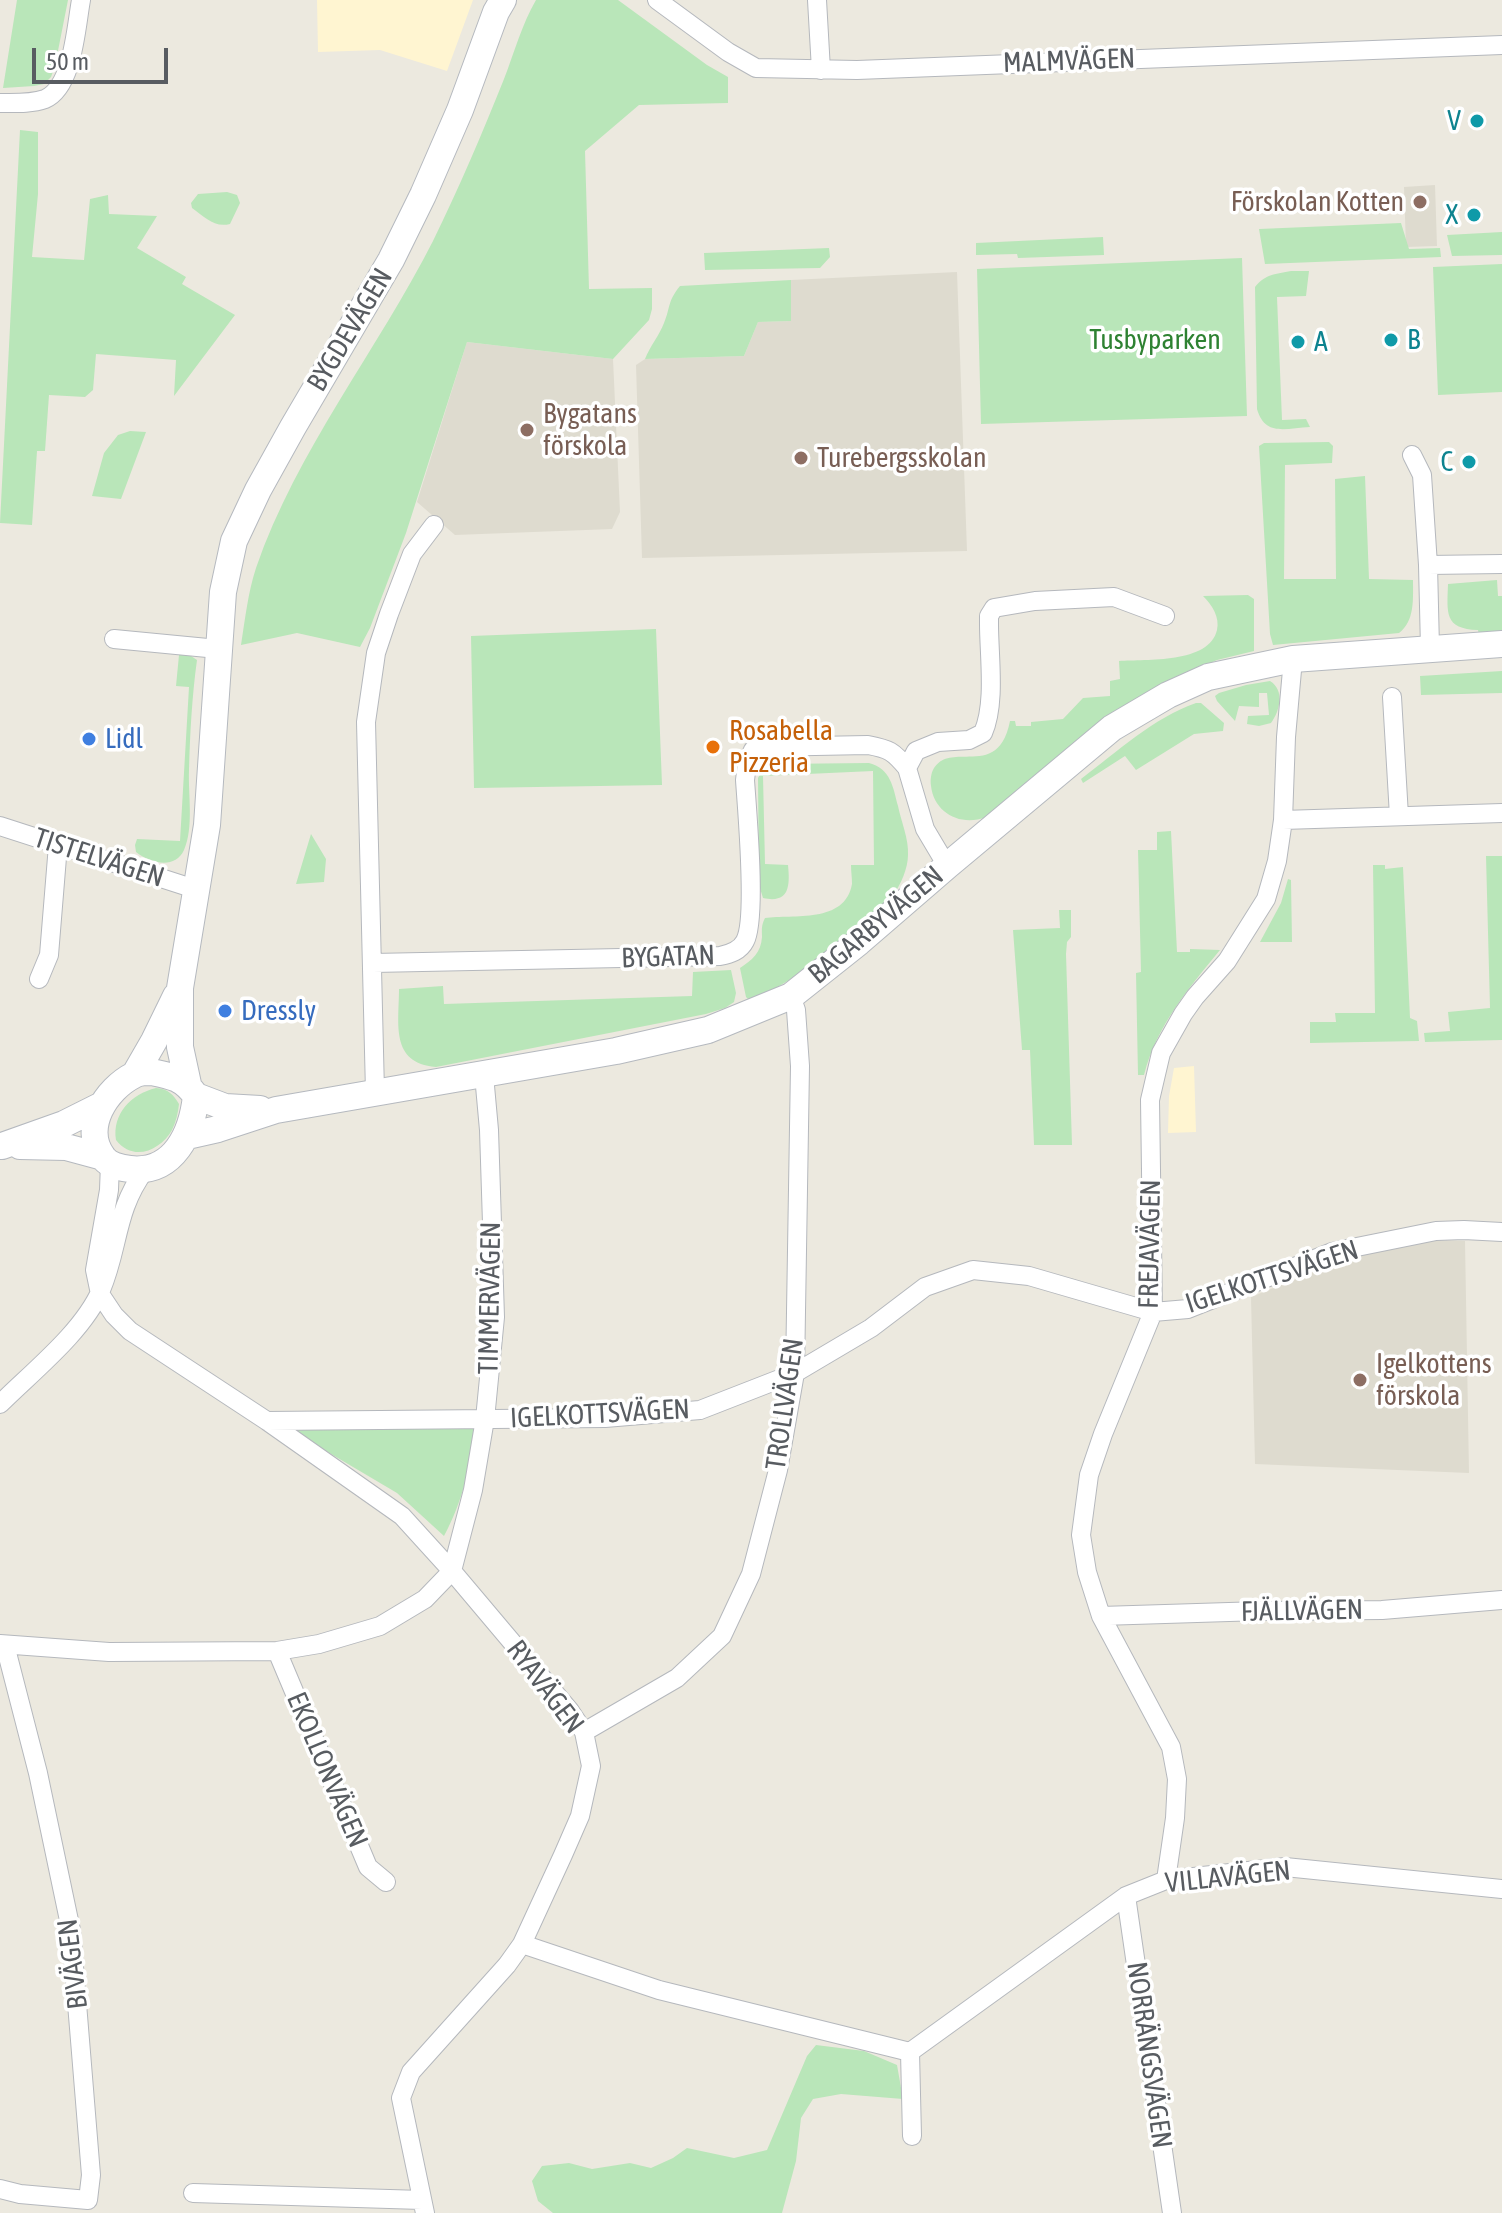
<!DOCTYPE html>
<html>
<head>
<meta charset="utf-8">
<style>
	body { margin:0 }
	#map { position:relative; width:1502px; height:2213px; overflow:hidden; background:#ece9df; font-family:"Asap Condensed",sans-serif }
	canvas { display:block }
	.scale { position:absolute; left:32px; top:48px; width:136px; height:36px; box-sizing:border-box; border:4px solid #585c61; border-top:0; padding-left:10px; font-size:24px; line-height:28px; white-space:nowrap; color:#585c61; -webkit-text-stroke:6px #fff; paint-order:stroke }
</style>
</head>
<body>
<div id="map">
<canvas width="1502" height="2213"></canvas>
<div class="scale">50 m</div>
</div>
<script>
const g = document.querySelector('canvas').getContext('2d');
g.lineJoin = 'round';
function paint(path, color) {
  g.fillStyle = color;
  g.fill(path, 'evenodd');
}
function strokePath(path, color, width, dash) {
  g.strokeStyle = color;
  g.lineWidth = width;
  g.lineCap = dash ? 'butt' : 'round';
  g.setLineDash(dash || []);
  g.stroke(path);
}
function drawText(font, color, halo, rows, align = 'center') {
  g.font = font + ' "Asap Condensed",sans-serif';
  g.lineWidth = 7;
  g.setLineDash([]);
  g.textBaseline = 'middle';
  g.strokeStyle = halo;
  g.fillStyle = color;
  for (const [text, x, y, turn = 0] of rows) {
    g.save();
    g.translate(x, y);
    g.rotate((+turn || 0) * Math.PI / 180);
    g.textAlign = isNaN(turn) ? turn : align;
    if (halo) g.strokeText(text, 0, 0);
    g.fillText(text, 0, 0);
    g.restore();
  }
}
paint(new Path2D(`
	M317,0H473L447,71L380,50L318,52Z
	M1194,1066L1196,1132L1168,1133L1169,1096L1174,1068Z`), '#fff5d1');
paint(new Path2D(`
	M1435,185L1437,246L1406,247L1404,187Z
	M957,272L967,551L642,558L636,365L645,359L744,356L758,322L791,321V280Z
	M467,342L613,359L620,512L612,529L455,535L417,502Z
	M1429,1240L1465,1241L1469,1473L1255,1464L1251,1297L1343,1260L1379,1250Z`), '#dedbcf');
paint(new Path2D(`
	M17,0H68L55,66L51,77L44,84L34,86L3,88Z
	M536,0H618L707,65L728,77V103L639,105L585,151L589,289L652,288V309L649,320L613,359L467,342L406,533L370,628L360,647L297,633L241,645C245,620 248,592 256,568C297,450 377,351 433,241C459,188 482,134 504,79C514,53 522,24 536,0Z
	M20,130L38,132V194L32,257L84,260L90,199L108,195L109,214L157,216L137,248L186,277L182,284L235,315L174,396L176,360L96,354L93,390L85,397L49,395L45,451H37L32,525L0,523Z
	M227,192L237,195L240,203L230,224C214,228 205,217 192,208L191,203L198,194Z
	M1401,223L1409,249L1440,248L1441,257L1265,264L1259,229Z
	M1502,232V255L1452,256L1447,235Z
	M1103,237L1104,255L1018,258L1017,254L976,255V243Z
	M829,248L830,257L820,268L705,270L704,253Z
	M1242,258L1247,416L981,424L977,269Z
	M1502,264V392L1438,395L1433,267Z
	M1291,271H1309L1306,296L1277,297L1282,420L1306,419L1310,427C1286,428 1265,437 1257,409L1255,287C1265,274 1276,274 1291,271Z
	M791,280V321L758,322L744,356L645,359C650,346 659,336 664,323C671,306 667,302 680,286Z
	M130,431L146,432L121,499L92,496L104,453L118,435Z
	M1329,442L1333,446L1332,463L1285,465L1284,579H1336L1335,479L1365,476L1369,579L1413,580C1413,599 1415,621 1399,633L1273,645L1270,634L1259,446L1264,443Z
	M1497,580L1498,596H1502V633L1479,635L1478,630C1444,629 1447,613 1448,584Z
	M1248,595L1254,599V651L1217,660L1151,690L1125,706L986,817C961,827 934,813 931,786C930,780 931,773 934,768C952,740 998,781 1010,721H1015L1016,726H1031V722L1063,719L1083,698L1110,696V681L1120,679L1119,661C1146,659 1209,664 1217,630C1220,617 1212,605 1203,596Z
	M656,629L662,785L474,788L471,636Z
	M188,654L197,660C192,696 190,734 189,770C188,795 194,827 184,850C175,870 150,863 136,852L135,845L137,839L180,841L189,687L176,686L179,655Z
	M1502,671V693L1421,695L1420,676Z
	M1270,681C1285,690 1280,711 1271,723L1259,726L1247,724L1248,716L1269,715L1267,693H1259V707L1239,706L1235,721L1217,701L1215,696L1219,693L1246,685Z
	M1196,703H1201L1224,723L1223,731L1194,734L1136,770L1125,756L1083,783L1081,779C1117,752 1153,718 1196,703Z
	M869,763C891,769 893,787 898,806C901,821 909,839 908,855C908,868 901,884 893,896C889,902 882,908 876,913C841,948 798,976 755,1000L750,1001L746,997L740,968C752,960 761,953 762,937C762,929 761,926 765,918C793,914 845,924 852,884C852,878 851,871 851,865H874L873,771L763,776L765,864L788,865C790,885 790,904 763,898L759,885L758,778C762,770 768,767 776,764Z
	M1171,831L1177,952H1190V949L1220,950C1188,989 1157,1025 1144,1075H1138L1136,973L1141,972L1138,850H1157V832Z
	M311,834L326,859L324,882L296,884Z
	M1486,856H1502V1040L1425,1042L1424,1033L1450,1031L1448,1012L1490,1008Z
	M1373,865H1385V869L1403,867L1410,1018L1417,1021L1419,1041L1310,1043V1022H1336L1335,1013H1375Z
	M1288,879L1291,880L1292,942H1260L1281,903Z
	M1059,910H1071V937L1067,942L1066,954L1072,1145H1034L1030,1050H1022L1013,930L1060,928Z
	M731,970L736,993L734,1002L725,1008L706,1014L436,1067C390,1063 399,1024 399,989L443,986L444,1004L692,996L693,972Z
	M156,1088C168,1089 173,1094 179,1104C178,1113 176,1122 172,1130C160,1151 133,1162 116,1140C112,1114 131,1094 156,1088Z
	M477,1428C470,1466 463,1501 444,1536L397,1493L304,1438L297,1429Z
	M816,2045L864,2051L897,2065L903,2099L841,2094L813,2099L801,2118L796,2161L782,2213H553L538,2201L532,2181L542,2166L569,2163L592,2169L630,2163L651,2168L673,2158L687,2148L734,2158L767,2150L807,2056Z`), '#b9e6b9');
const street = new Path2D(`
	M657,0L728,52L756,68L857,70L1502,45
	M817,0L821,70
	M0,103C14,103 31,104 45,99C73,87 76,27 81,0
	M1412,455L1422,475L1428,565L1430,648
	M1428,565L1502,564
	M114,639L218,649
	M1392,697L1399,816
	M1283,820L1502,813
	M0,826L198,890
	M947,866L925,829L907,768L916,751L938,742L969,740L983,733C996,703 989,657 989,624V616L994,608L1035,601L1114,597L1165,616
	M373,963L720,956C730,954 740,951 745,941C757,919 747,810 745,780L747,764L753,750L762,747L868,745C889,749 893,751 907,768
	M39,979L49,955L58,845
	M375,1092L366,722L376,653L389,614L412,554L434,525
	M110,1163L109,1190L95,1270L100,1294L114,1315L130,1331L267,1421L402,1516L452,1571L570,1711L584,1732L591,1766L580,1816L563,1855L522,1944L507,1965L411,2072L401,2098L425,2213
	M0,1404C32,1372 83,1332 101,1290C119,1248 115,1210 145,1170
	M267,1421L605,1418L700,1410L795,1373L871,1328L925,1287L973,1270L1029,1276L1153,1312L1188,1309L1332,1252L1436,1231L1464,1230L1502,1232
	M1101,1616L1261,1611L1382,1610L1502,1600
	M0,1644L109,1652L277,1651L319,1644L380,1626L425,1599L452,1571L473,1490L485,1419L495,1317L489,1130L484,1075
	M277,1651L368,1867L386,1882
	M584,1732L677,1678L722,1636L751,1574L778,1470L795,1373L800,1066L796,1010L791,996
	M1166,1880L1175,1818L1177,1779L1171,1747L1101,1616L1087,1572L1081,1535L1089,1475L1103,1434L1153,1312L1150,1100L1161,1053L1183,1014L1195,997L1227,961L1266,899L1277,861L1283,820L1286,737L1293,659
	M1126,1896L1172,2213
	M522,1944L659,1990L910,2052L1126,1896L1166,1880L1285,1867L1502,1889
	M910,2052L912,2136
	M0,2189L20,2194L88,2200L91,2175L71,1930L38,1773L5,1645
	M193,2193L422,2200`);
const secondary = new Path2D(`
	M152,1072C172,1076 183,1078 196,1096C192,1133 174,1174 130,1169C121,1168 108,1165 103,1157C81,1128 106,1089 134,1075C139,1072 146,1072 152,1072Z
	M135,1074L154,1041L176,996
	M188,1084L180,1047V988L207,825L223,592L234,541L258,490L293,427L391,260L423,195L460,110L496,12L503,0
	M196,1096L225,1107L260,1109
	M187,1136L218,1129L276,1110L616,1051L708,1030L791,996L859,942L947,866L1112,728L1168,695L1208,677L1293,659L1502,644
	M2,1146L64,1124L102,1105
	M20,1146L66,1147L103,1157`);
strokePath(street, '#b5b8bd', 20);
strokePath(secondary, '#b5b9bf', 28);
strokePath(street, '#fff', 18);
strokePath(secondary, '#fff', 26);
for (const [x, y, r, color] of [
	[1477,121,8,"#0f9aa8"],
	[1420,202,8,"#8d6e63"],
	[1474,215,8,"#0f9aa8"],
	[1391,340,8,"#0f9aa8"],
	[1298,342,8,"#0f9aa8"],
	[527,430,8,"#8d6e63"],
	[801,458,8,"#8d6e63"],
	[1469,462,8,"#0f9aa8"],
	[89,739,8,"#3f7fe0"],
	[713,747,8,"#e8710a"],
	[225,1011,8,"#3f7fe0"],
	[1360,1380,8,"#8d6e63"]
]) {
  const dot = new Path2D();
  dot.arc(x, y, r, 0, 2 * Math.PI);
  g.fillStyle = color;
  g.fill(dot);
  strokePath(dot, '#fff', 3);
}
drawText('28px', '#585c61', '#fff', [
	["MALMVÄGEN",1069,61,-2],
	["BYGDEVÄGEN",350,330,-59],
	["TISTELVÄGEN",99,858,18],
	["BAGARBYVÄGEN",876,925,-40],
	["BYGATAN",668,957,-2],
	["FREJAVÄGEN",1150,1244,-89],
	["IGELKOTTSVÄGEN",1272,1277,-18],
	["TIMMERVÄGEN",490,1298,-89],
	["TROLLVÄGEN",785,1404,-82],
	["IGELKOTTSVÄGEN",600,1414,-3],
	["FJÄLLVÄGEN",1302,1611,-1],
	["RYAVÄGEN",545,1687,53],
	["EKOLLONVÄGEN",327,1770,67],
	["VILLAVÄGEN",1228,1877,-6],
	["BIVÄGEN",73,1964,-97],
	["NORRÄNGSVÄGEN",1149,2055,82]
]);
drawText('28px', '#0d838f', '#fff', [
	["V",1461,121],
	["X",1458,215],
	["B",1407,340,"left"],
	["A",1314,342,"left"],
	["C",1453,462]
], 'right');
drawText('28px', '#785e54', '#fff', [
	["Förskolan Kotten",1404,202,"right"],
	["Bygatans",543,414],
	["förskola",543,446],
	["Turebergsskolan",817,458],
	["Igelkottens",1376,1364],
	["förskola",1376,1396]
], 'left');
drawText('28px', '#2e8232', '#fff', [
	["Tusbyparken",1155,340]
]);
drawText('28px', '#c56008', '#fff', [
	["Rosabella",729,731],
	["Pizzeria",729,763]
], 'left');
drawText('28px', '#366cbe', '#fff', [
	["Lidl",105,739],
	["Dressly",241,1011]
], 'left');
</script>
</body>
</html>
